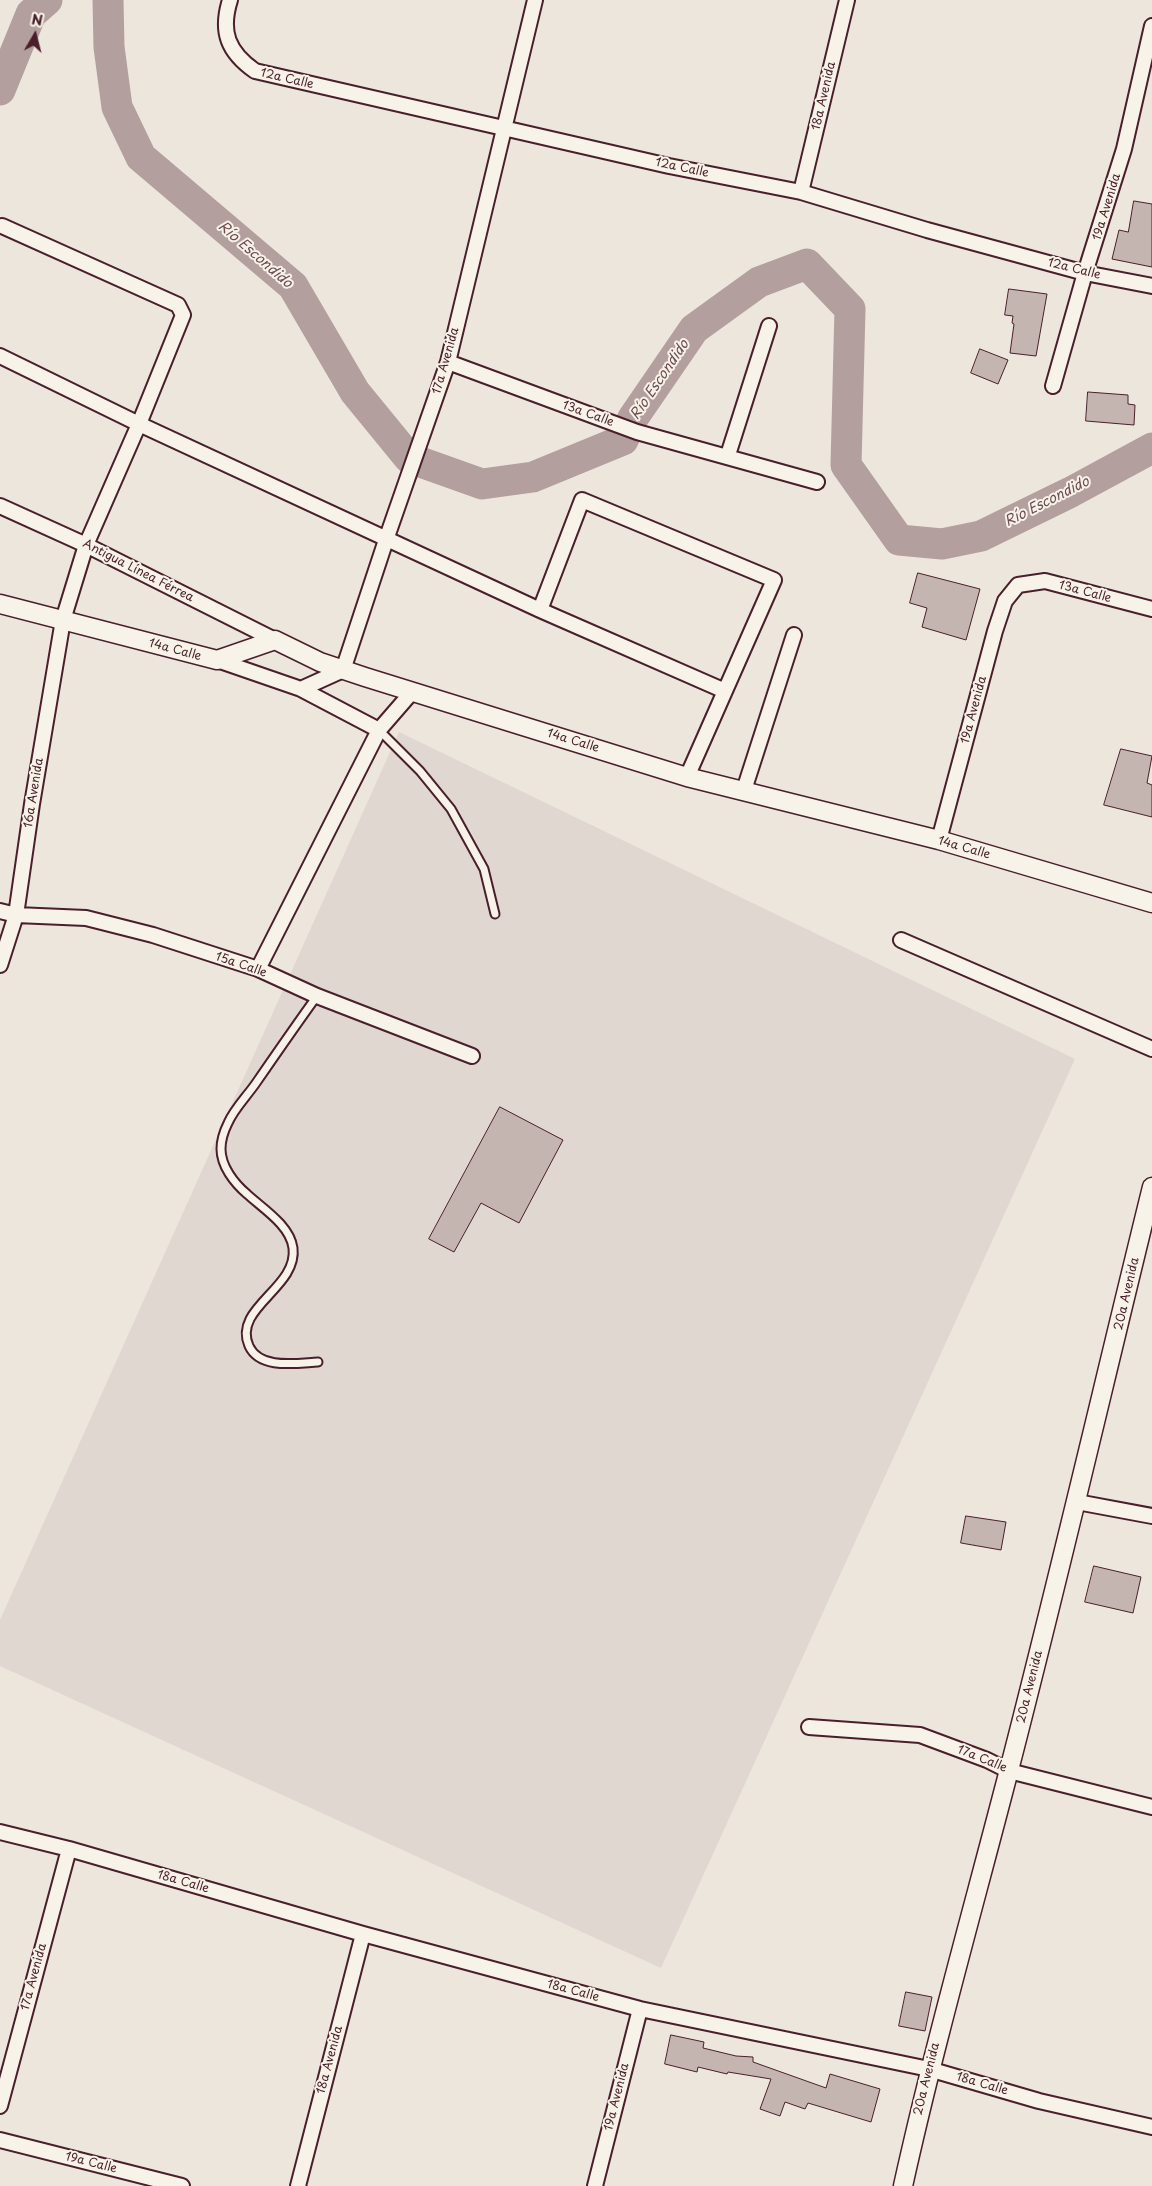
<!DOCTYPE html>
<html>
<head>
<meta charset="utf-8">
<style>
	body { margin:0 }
	#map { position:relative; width:1152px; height:2186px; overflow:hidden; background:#ece6dd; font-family:"Playpen Sans",sans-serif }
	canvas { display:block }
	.north { position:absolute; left:10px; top:10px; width:50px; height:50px; -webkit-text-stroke:4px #f7f3e8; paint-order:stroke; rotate:8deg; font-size:14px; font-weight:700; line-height:20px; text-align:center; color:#4a1f2b }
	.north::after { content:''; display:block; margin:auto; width:18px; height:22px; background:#4a1f2b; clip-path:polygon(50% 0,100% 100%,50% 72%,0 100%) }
</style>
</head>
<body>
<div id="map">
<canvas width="1152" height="2186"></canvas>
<div class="north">N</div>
</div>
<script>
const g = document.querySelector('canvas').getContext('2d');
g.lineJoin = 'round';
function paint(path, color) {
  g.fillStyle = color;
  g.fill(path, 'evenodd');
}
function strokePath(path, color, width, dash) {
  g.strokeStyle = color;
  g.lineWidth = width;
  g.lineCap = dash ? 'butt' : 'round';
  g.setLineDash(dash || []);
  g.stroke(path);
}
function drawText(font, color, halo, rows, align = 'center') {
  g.font = font + ' "Playpen Sans",sans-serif';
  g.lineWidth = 4;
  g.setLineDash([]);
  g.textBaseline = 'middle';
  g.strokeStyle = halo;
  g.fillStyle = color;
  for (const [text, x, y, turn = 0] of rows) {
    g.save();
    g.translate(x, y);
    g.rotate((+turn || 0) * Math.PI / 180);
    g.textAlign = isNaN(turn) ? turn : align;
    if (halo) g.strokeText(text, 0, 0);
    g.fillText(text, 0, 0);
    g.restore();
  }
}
paint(new Path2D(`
	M399,732L1075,1059L661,1968L0,1666V1620Z`), '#e0d7d0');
strokePath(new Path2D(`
	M108,0L109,47L117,107L141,157L293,286L355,392L409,458L482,484L533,477L623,440L633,418L694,329L759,282L807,264L850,309L846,465L899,540L942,544L981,536L1071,492L1152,448
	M0,90L31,14L47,0`), '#b39f9d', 31);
const building = new Path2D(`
	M1134,201L1152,204V267L1112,259L1119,230L1128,232Z
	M1009,289L1047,294L1036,356L1010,353L1014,324L1012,323L1013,316L1005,315Z
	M980,349L1008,360L998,384L971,373Z
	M1088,392L1128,395V404L1135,405L1134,425L1086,421Z
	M918,573L980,589L966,640L922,627L927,608L910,603Z
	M1121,749L1152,756L1147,783L1152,785V817L1104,805Z
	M500,1107L563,1140L519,1223L481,1203L454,1252L429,1239Z
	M966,1516L1006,1522L1001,1550L961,1543Z
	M1094,1566L1141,1577L1133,1613L1085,1602Z
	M906,1992L932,1997L925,2031L899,2026Z
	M671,2035L704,2042L703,2048L736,2056L753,2057V2062L826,2088L830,2074L880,2089L871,2122L808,2103L805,2109L785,2102L780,2116L760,2109L771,2079L728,2072L727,2074L698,2067L697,2072L665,2064Z`);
paint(building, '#c4b5b0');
strokePath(building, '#4a1f2b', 1);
const service = new Path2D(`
	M379,730L420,771L451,809L484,869L495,914
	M317,996C296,1025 276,1054 256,1083C247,1096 234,1109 228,1123C224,1131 221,1141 221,1149C221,1166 234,1183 247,1194C262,1208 290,1225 293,1248C298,1288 232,1308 249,1346C260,1370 297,1363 318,1362`);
const minor = new Path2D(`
	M230,0C220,32 228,52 255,71L669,166L801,192L927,230L1085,273L1152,286
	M801,192L847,0
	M0,356L139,424L540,610L725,691
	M448,362L637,432L817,482
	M1053,386L1085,273L1124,149L1152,26
	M728,455L769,326
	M0,506L86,545L275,640
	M540,610L582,500L774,580L687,777
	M217,660L301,689L379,730L258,969
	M301,689L343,670L387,537L448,362L535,0
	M379,730L412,692
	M744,790L794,635
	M939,840L995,631L1005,601L1018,585L1045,581L1152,609
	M0,911L16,915L86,918L153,935L258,969L317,996L472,1056
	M901,940L1152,1049
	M0,965L16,915L32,804L63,620L86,545L139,424L183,315L178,305L2,226
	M1077,1502L1152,1516
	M809,1727L920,1735L987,1760L1009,1771L1152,1807
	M0,1832L69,1849L363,1934L640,2009L929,2069L1039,2101L1152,2127
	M0,2106L69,1849
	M0,2140L182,2186
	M298,2186L363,1934
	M595,2186L640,2009`);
const tertiary = new Path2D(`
	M0,604L217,660L275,640L320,662L365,677L687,777L939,840L1152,903
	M903,2186C934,2046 973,1909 1009,1770C1059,1577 1104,1382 1152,1187`);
strokePath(service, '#4a1f2b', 11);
strokePath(minor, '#4a1f2b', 18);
strokePath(tertiary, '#4a1f2b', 21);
strokePath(service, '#f7f3e8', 7);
strokePath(minor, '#f7f3e8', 14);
strokePath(tertiary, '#f7f3e8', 18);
drawText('12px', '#4a1f2b', '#f7f3e8', [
	["12a Calle",287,79,13],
	["18a Avenida",824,96,-77],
	["12a Calle",682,168,12],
	["19a Avenida",1107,207,-73],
	["12a Calle",1074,269,14],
	["17a Avenida",446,361,-74],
	["13a Calle",588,414,20],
	["Antigua Línea Férrea",138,571,27],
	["13a Calle",1085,592,15],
	["14a Calle",175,650,15],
	["19a Avenida",974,710,-75],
	["14a Calle",573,741,17],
	["16a Avenida",34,793,-81],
	["14a Calle",964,848,16],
	["15a Calle",241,965,19],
	["20a Avenida",1127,1294,-77],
	["20a Avenida",1030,1687,-76],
	["17a Calle",982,1759,22],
	["18a Calle",183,1882,16],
	["17a Avenida",34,1977,-75],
	["18a Calle",573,1991,15],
	["18a Avenida",330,2060,-75],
	["20a Avenida",927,2079,-76],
	["18a Calle",982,2084,16],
	["19a Avenida",617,2097,-76],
	["19a Calle",91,2163,14]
]);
drawText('italic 14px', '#6f4c53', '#f7f3e8', [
	["Río Escondido",255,255,41],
	["Río Escondido",660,380,-56],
	["Río Escondido",1047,502,-27]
]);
</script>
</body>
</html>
